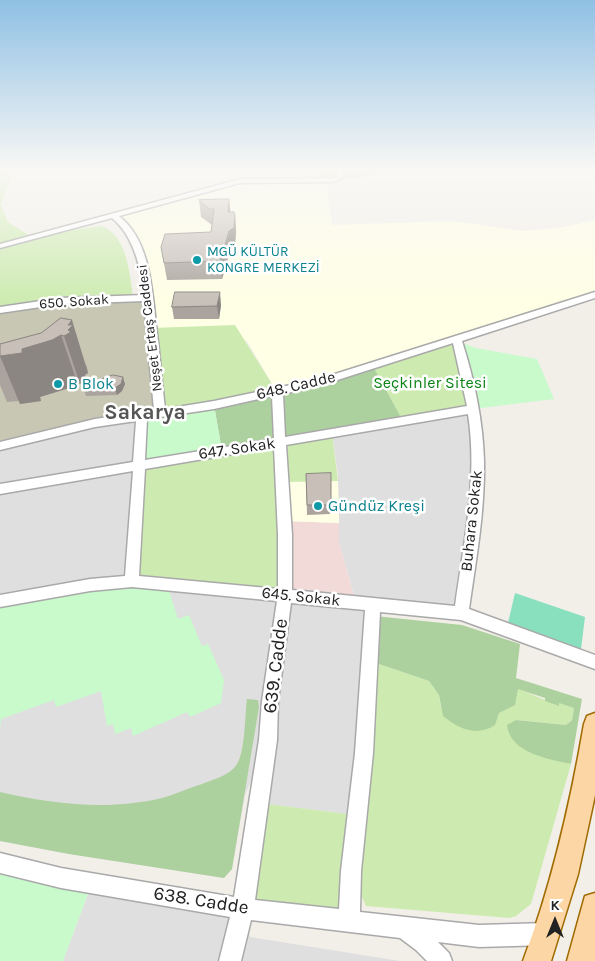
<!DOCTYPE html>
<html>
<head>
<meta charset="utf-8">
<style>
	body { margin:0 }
	#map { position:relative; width:595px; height:961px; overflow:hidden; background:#f2efe9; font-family:Karla,sans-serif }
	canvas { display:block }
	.north { position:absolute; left:530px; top:896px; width:50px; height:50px; -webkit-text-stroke:4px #fff; paint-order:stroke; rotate:0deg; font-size:14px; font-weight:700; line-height:20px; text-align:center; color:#222 }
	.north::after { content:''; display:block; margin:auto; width:18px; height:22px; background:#222; clip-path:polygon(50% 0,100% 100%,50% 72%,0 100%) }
</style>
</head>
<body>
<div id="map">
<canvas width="595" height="961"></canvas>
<div class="north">K</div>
</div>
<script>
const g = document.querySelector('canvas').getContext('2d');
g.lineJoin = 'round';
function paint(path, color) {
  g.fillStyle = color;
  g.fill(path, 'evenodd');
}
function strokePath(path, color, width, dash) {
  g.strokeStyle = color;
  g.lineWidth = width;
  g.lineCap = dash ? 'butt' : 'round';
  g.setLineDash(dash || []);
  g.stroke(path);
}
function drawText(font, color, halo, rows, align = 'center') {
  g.font = font + ' Karla,sans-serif';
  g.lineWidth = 5;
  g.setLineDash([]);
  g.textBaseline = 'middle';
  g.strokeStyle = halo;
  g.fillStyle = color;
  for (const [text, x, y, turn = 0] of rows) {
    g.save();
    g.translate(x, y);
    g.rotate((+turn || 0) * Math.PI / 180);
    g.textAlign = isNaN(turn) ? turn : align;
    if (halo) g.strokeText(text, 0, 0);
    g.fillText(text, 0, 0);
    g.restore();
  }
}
paint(new Path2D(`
	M473,409L478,454L461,613L373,605L356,815L259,803L267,743L245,795L232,869L224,878L69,854L0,841V446L142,416L356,602L339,543L338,475L332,433Z
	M92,883L243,909L250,937L400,961H63Z`), '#e0dfdf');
paint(new Path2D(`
	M284,521L339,523V543L356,603L285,596Z`), '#f2dad9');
paint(new Path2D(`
	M240,181H326L332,225L452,221L524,231L559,228L595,220V294L457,341L277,392L247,341L151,328L139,250L113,215Z
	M338,481L339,523L284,521L282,482Z`), '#ffffe5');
paint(new Path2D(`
	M338,169H450H417L345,179L344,174Z
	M148,298L160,413L0,446V310L38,304Z`), '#c7c7b4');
paint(new Path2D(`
	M0,169H14L1,205L8,222L30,236L101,226C127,234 130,274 133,297L0,309Z
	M273,169H328L336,175V178L322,180L315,174Z
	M235,325L277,392L160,413L151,328Z
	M457,341L473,409L403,421L373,366Z
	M332,433L338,481L282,482L285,596L132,581L141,464Z
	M373,662L429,681L439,695L441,707L496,720L499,713L508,706L517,688L559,706V702L574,708L572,720L566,725L516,720L528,752L571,764L531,904L516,916L509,918L366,906L358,888Z
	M259,803L356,815L349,920L243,909Z`), '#cdebb0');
paint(new Path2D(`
	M373,366L403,421L222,451L214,405Z
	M375,616L462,625L520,644L516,678L582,699L571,764C548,759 510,753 507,725L516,720L566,725L572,720L574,708L559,703V706L545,701V698L518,689L515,705L499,713L495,725C477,737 459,729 443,716L439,695L429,681L373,662Z
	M247,699L258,700L259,707L232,869L224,878L69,854L0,841V792C53,804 108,811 162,798C176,794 189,788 202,784C215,779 234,774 239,760C245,746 245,715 247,699Z`), '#add19e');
paint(new Path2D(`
	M457,341L476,348L537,359L554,399L473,409Z
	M214,405L222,451L141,464L142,416Z
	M167,584L178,619L189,615L202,646L208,644L224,680L221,703L190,717L187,712L133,736L131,728L115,734L113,724L107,726L101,691L56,707L54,700L1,719L0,730V601L90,585Z
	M0,869L92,883L63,961H0Z`), '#c8facc');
paint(new Path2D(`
	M515,593L585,617L581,649L508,623Z`), '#88e0be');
const minor = new Path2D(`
	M334,169H340L343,178L333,182L240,183L119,216C152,242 152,294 157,333C160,358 162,383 165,409L214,401L319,379L595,292V298L462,341C474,379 483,420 484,461C485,511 476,560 469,609L595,655V669L461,620L380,612L373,753L361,871L360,912L479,925L547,923L555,926L558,934L555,942L547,945L479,947L438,942L449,953L452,961H427L416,950L400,938L251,920L241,961H219L230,917L61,888L0,873V853L61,868L234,897L259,740L262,701L277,601L132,587L90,591L0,607V595L90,579L125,576L133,471L0,494V484L133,462L136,421L95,427L0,450V442L95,419L154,410L144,301L61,304L0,313V307L61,298L144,295C141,268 134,236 112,218L0,248V244L240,179L332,178L337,176ZM453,343L467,406L285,437L283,394L325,384ZM272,396L274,439L145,460L147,419L214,409ZM468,414C478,479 464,542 455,606L292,590V535L286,445ZM274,447L278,535V589L139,576L145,469ZM291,603L365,610L355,753L341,871L339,909L255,900L277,740L278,701Z`);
const major = new Path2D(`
	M595,713V795L578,874L551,961H523C552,884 570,805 584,724L587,716Z
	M595,893V961H567L585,896Z`);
strokePath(minor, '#a9a9a9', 3);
strokePath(major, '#a06b00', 3);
paint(minor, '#fff');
paint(major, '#fcd6a4');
paint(new Path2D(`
	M199,200L230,212L235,215L236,232L235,245L231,248L222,279L167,280L161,247L211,232L212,225L201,217Z
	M221,305L219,319H174L172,307Z
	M61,318L87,367L88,373L85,375L86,379L80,384L77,382L69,388L40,397L41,401L20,404L19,401L7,402L0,385V344L41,333Z
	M125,384L122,391L117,395L86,396L84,390Z
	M306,474L331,505L330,514L307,515Z`), '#aba49e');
paint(new Path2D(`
	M229,199L231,216L228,212Z
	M235,215L236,232L235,245L231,248L222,279L220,261Z
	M220,292L221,305L219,319L217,306Z
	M72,320L88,373L85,375L86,379L80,384L64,336L68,330V325Z
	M61,335L77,382L69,388L40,397L41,401L20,404L0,356Z
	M123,377L125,384L122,391L117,395L115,388Z`), '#8b8681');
const building = new Path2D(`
	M220,199H229L228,212H234L235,215L234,228L229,231L220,261L164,263L161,247L165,234L211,232L214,209H209L199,200Z
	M175,292H220L217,306L172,307Z
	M61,318L72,320L68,325H73L68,330L71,332L64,336L61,335L52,340L22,349V353L0,356V344L41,333Z
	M113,375L123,377L121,384L115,388L84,390L94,382Z
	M331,473V505H307L306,474Z`);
paint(building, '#c7bfb8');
strokePath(building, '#8b8681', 1);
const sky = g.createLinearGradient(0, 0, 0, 304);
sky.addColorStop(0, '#8fc0e4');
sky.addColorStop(0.56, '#f9f8f5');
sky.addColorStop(1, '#f9f8f500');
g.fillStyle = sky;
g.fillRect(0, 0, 595, 304);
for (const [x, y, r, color] of [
	[197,260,5,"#0f9aa8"],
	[58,384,5,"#0f9aa8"],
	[318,506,5,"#0f9aa8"]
]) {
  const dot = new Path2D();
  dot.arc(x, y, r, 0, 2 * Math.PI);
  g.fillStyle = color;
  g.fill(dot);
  strokePath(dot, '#fff', 2);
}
drawText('14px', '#0d838f', '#fff', [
	["MGÜ KÜLTÜR",207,252],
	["KONGRE MERKEZİ",207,268]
], 'left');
drawText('14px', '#222', '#fff', [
	["650. Sokak",74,302,-4],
	["Neşet Ertaş Caddesi",150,328,-97]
]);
drawText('16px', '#0c8416', '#fff', [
	["Seçkinler Sitesi",430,383]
]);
drawText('16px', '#0d838f', '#fff', [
	["B Blok",68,384],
	["Gündüz Kreşi",328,506]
], 'left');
drawText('16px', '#222', '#fff', [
	["648. Cadde",296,386,-13],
	["647. Sokak",237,449,-8],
	["Buhara Sokak",472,521,-84],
	["645. Sokak",301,597,6]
]);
drawText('19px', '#222', '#fff', [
	["639. Cadde",276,666,-83],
	["638. Cadde",201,901,9]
]);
drawText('bold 21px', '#555', '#fff', [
	["Sakarya",145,413]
]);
</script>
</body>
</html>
